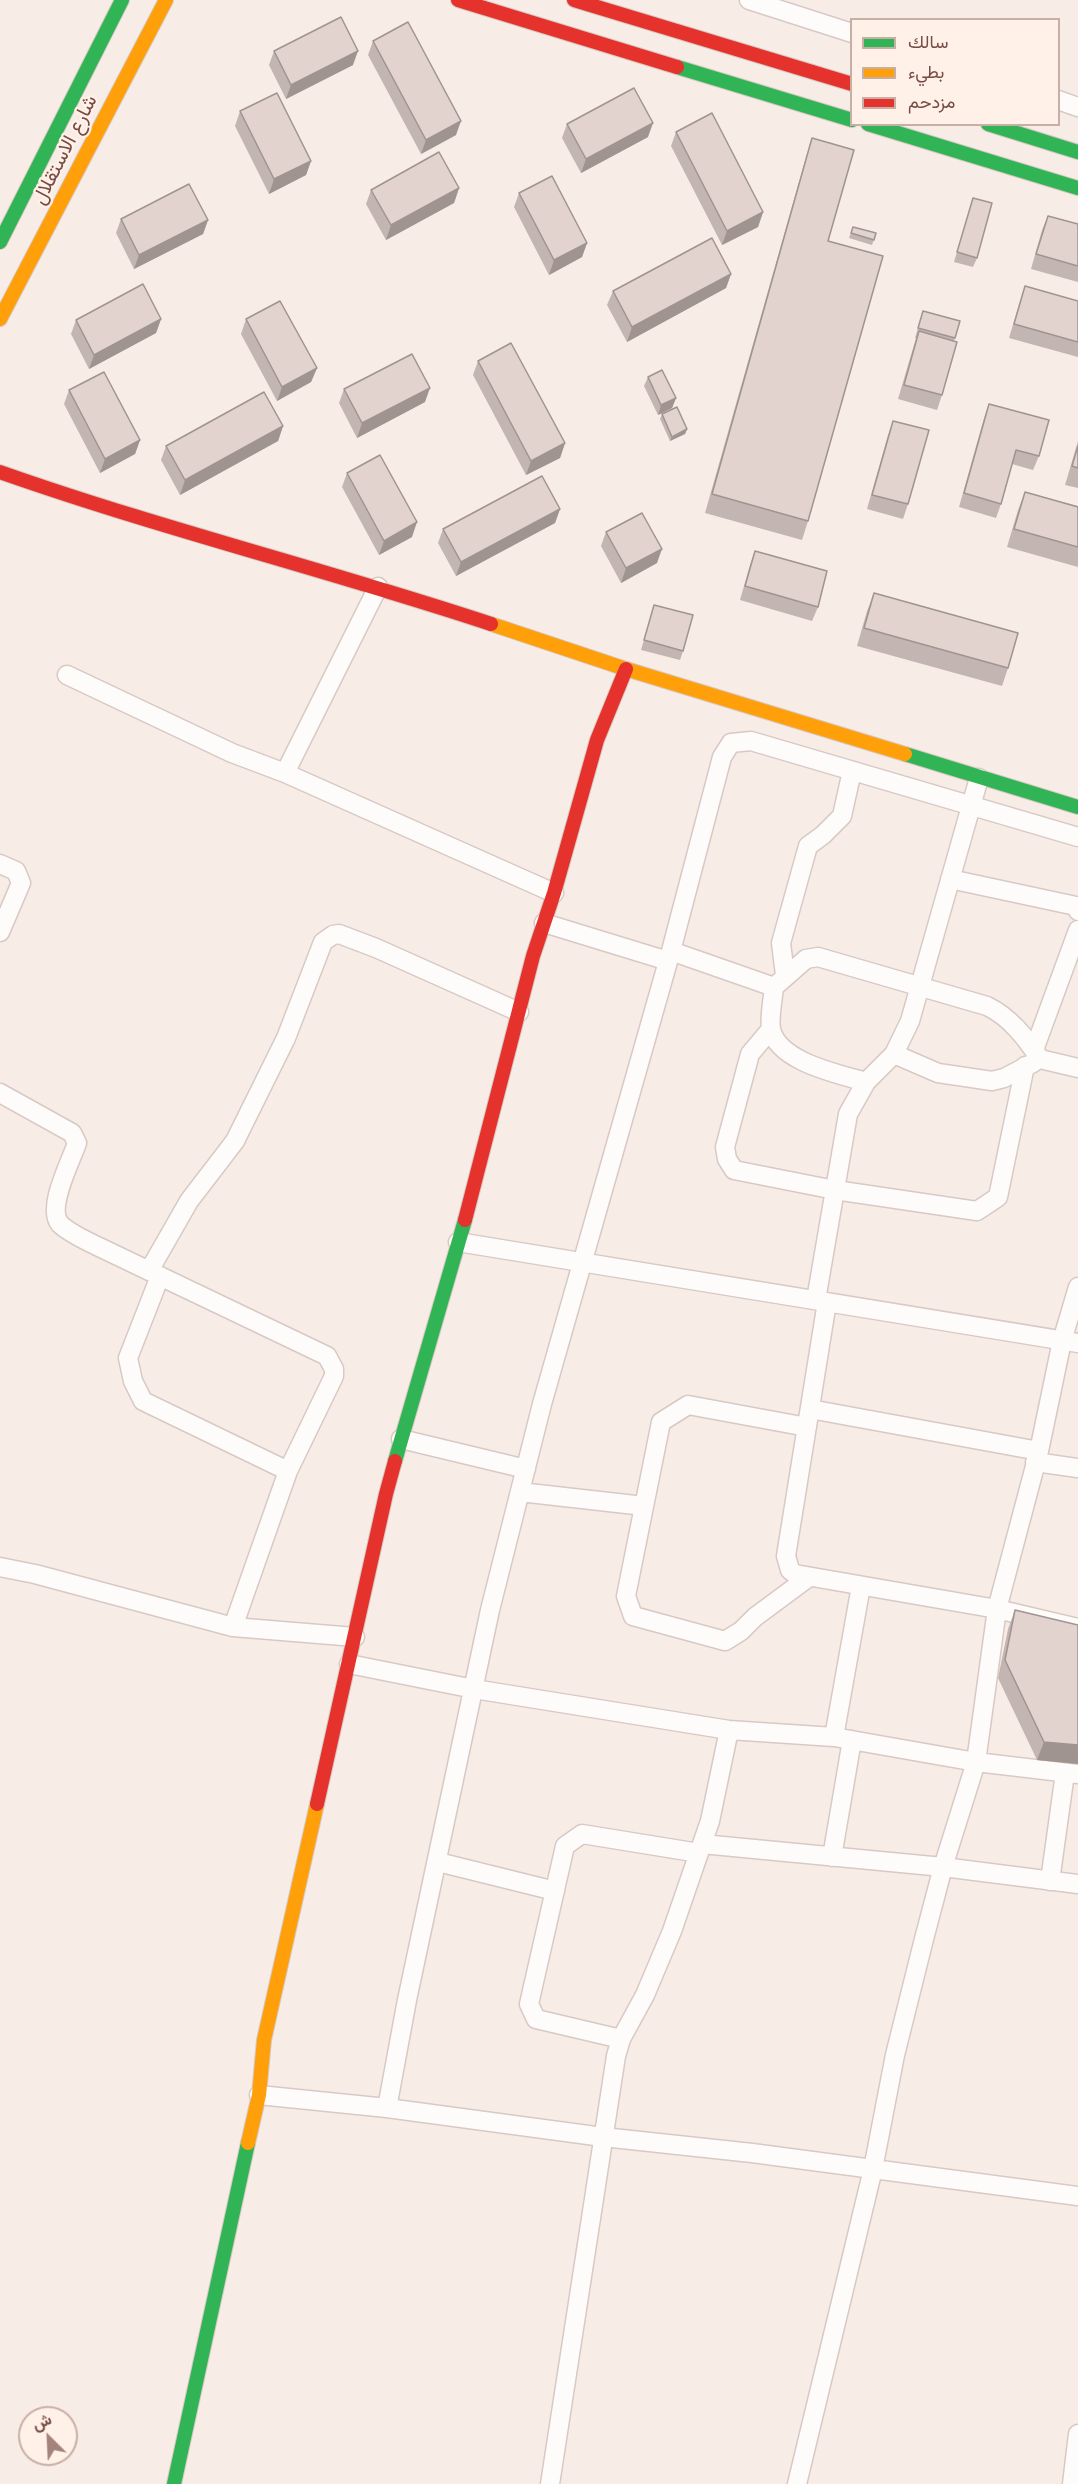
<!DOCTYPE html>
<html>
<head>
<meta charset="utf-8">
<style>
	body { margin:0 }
	#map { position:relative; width:1078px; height:2484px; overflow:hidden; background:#f7ede6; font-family:"Open Sans",Vazirmatn,sans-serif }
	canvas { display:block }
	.legend { position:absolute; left:850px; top:18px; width:210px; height:108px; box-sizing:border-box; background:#fff1e7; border:2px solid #c8afa6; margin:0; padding:8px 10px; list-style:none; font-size:18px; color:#764c45 }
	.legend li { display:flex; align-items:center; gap:12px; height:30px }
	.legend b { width:30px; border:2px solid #c8afa6 }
	.north { position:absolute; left:18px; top:2406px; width:60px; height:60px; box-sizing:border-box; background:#fff1e7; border:2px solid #c8afa6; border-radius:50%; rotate:336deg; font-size:16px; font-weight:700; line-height:24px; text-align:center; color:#764c45 }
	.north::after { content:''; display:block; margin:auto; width:21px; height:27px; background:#a3847d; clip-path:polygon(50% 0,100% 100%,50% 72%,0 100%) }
</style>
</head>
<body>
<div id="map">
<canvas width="1078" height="2484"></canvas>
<ul class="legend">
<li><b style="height:8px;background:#30b455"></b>سالك</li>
<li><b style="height:8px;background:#ff9f0a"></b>بطيء</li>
<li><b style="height:8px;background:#e5322d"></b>مزدحم</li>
</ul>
<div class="north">ش</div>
</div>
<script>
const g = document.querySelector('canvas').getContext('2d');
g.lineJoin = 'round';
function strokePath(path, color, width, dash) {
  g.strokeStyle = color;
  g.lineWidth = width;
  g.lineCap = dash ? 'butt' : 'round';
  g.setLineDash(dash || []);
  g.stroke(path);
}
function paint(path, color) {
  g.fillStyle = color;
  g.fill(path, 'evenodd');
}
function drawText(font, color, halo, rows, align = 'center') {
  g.font = font + ' "Open Sans",Vazirmatn,sans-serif';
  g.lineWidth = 4.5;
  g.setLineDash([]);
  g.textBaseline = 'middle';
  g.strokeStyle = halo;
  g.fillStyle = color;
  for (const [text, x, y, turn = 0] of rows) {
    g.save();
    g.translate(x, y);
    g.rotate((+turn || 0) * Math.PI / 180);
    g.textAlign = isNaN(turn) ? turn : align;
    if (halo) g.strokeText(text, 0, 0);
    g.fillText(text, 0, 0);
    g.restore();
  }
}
const street = new Path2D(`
	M749,0L852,33
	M1058,100L1078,107
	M67,675L232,753L285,773L554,893
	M285,773L378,587
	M0,864L16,871L21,883L0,932
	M950,879L1076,906L1078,911
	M544,923L668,961
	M671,951L774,987
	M785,975L781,943L808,846L823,835L842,816L852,771
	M771,1029L750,1054L725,1147L727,1159L734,1170L835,1190L977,1211L998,1197L1025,1066
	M1034,1050L1078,930
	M894,1054L938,1073L992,1081L1004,1078L1033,1063
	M866,1082C839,1074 778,1062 771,1029C769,1017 773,999 774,987L806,959L818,957L987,1006C1010,1017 1026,1038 1040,1059L1078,1068
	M0,1093L72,1133L77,1143C71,1161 46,1208 60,1224C69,1233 85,1240 97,1246L327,1356L334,1369V1376L288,1471L233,1627
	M458,1242L1078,1343
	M149,1271L189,1201L235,1141L286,1038L323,942L333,935L339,934L376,948L519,1012
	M160,1276L128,1358L133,1381L143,1401L288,1471
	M816,1300L848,1114L866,1082L894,1054L910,1021L979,778
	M827,1302L786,1556L790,1570L795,1574L997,1609L1078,1628
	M810,1409L1039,1451
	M807,1427L688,1405L661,1422L626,1596L633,1616L725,1641L741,1631L755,1617L809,1577
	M401,1439L526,1469
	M1035,1462L1078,1468
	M520,1492L644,1506
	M0,1567L35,1574L233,1627L355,1637
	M349,1664L474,1689L729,1730L834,1737L976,1762L1078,1774
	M834,1737L861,1586
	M702,1844L943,1867L1078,1884
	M832,1857L852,1740
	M438,1862L555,1891
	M1050,1881L1065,1773
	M621,2039L536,2019L529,2004L565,1846L582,1834L699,1853
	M259,2095L387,2108L603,2137L752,2153L1078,2196
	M387,2108L407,2000L490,1610L542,1404L671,951L722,757L731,743L751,741L1078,837
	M550,2484L616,2056L621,2039L645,1995L672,1931L702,1844L710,1821L729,1730
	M797,2484L873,2169L895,2055L924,1939L943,1867L976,1762L997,1609L1039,1451L1062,1341L1078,1287
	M1072,2484L1078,2434`);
const fast = new Path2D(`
	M677,67L852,120
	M868,124L1078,188
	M988,124L1078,152
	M0,242L122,0
	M905,754L1078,807
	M395,1461L465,1220
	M174,2484L248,2143`);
const slow = new Path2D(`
	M0,319L166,0
	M491,624L626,669L905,754
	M248,2143L259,2095L264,2040L317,1804`);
const jam = new Path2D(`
	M458,0L677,67
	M574,0L852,84
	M0,472C162,529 328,570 491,624
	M465,1220L533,956L554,893L597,740L626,669
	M317,1804L386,1494L395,1461`);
strokePath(street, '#d8c9c4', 21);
strokePath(fast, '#d7c8c3', 16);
strokePath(slow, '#d7c8c3', 16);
strokePath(jam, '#d7c8c3', 16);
strokePath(street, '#fefcfb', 18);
strokePath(fast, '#30b455', 14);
strokePath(slow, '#ff9f0a', 14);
strokePath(jam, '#e5322d', 14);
paint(new Path2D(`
	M373,41L456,135L421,154L368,55Z
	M274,51L353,65L286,99L269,65Z
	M240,111L311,161L306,175L269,194L235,126Z
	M567,124L648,137L581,173L562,138Z
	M676,132L763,212L758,227L722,245L671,146Z
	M812,138L808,521L802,540L705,513L806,157Z
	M459,188L454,203L386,240L366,204L371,190Z
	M519,193L587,243L582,257L549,275L514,207Z
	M973,198L977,258L973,267L954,262Z
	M1048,216L1078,224V282L1031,269L1042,230Z
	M121,219L208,220L203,234L134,269L116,233Z
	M853,227L876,233L872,245L849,238Z
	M731,274L726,288L627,342L607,305L613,291Z
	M1025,286L1078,301V357L1009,338L1020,301Z
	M923,311L960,321L954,341L942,395L937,410L898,399L916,338H915Z
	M161,319L156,333L89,369L71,334L76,320Z
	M246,319L317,368L311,382L277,401L241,334Z
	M478,361L565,443L560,458L526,475L473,375Z
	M648,377L676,398L672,408L658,415L644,386Z
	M344,389L425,402L357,438L339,403Z
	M69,390L140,440L135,454L100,473L64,404Z
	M989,404L1039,456L1033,470L1012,464L1001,504L996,518L959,507L984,418Z
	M662,414L687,429L685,434L670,441L660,419Z
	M893,421L908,504L903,519L867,509L888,435Z
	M283,426L278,441L180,495L161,460L166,446Z
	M1078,441V488L1065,485Z
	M347,473L412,537L379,555L342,487Z
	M1025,492L1078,506V505V567L1007,547L1018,510Z
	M560,509L555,523L456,576L438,543L443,529Z
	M606,532L657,563L621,583L601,546Z
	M755,551L818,607L812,621L740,600L750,565Z
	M874,593L1008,668L1002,686L857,646L867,611Z
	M654,605L683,651L680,660L641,650Z
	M1015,1610L1078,1764L1037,1760L998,1678L1008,1629Z`), '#c3b5b1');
paint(new Path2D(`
	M358,51L353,65L286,99L291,85Z
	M461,121L456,135L421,154L426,140Z
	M653,123L648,137L581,173L586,159Z
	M311,161L306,175L269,194L274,179Z
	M459,188L454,203L386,240L391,225Z
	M763,212L758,227L722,245L727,231Z
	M208,220L203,234L134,269L139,255Z
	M587,243L582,257L549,275L554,260Z
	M731,274L726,288L627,342L632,327Z
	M161,319L156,333L89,369L94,355Z
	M317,368L311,382L277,401L282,387Z
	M430,388L425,402L357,438L362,423Z
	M676,398L672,408L658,415L661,405Z
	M283,426L278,441L180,495L185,480Z
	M687,429L685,434L670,441L672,437Z
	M140,440L135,454L100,473L105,459Z
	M565,443L560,458L526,475L531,461Z
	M560,509L555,523L456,576L461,562Z
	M417,522L412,537L379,555L384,541Z
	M662,549L657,563L621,583L626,568Z
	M1044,1742L1078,1745V1764L1037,1760Z`), '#9f9490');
const building = new Path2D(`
	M341,17L358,51L291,85L274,51Z
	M408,22L461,121L426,140L373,41Z
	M634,88L653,123L586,159L567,124Z
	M277,93L311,161L274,179L240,111Z
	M712,113L763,212L727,231L676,132Z
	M812,138L854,150L828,241L883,256L808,521L712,494Z
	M439,152L459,188L391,225L371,190Z
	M552,176L587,243L554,260L519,193Z
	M189,184L208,220L139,255L121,219Z
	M973,198L992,203L977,258L957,252Z
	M1048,216L1078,224V266L1036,254Z
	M853,227L876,233L874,240L851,233Z
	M712,238L731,274L632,327L613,291Z
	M143,284L161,319L94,355L76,320Z
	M1025,286L1078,301V342L1014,324Z
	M280,301L317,368L282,387L246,319Z
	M923,311L960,321L955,338L918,328Z
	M919,331L957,342L942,395L904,385Z
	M511,343L565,443L531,461L478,361Z
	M412,354L430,388L362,423L344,389Z
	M662,370L676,398L661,405L648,377Z
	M104,372L140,440L105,459L69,390Z
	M264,392L283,426L185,480L166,446Z
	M989,404L1049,420L1039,456L1016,450L1001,504L964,493Z
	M677,407L687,429L672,437L662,414Z
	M893,421L929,430L908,504L872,495Z
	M1078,446V468L1072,466Z
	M380,455L417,522L384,541L347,473Z
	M542,476L560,509L461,562L443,529Z
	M1025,492L1078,507V547L1014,529Z
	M642,513L662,549L626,568L606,532Z
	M755,551L827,571L818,607L745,586Z
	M874,593L1018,633L1008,668L864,628Z
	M654,605L693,615L683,651L644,640Z
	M1015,1610L1078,1625V1745L1044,1742L1005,1660Z`);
paint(building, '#e3d3ce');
strokePath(building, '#9f9490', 1.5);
drawText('20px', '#764c45', '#fff1e7', [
	["شارع الاستقلال",65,150,-63]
]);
</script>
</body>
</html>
